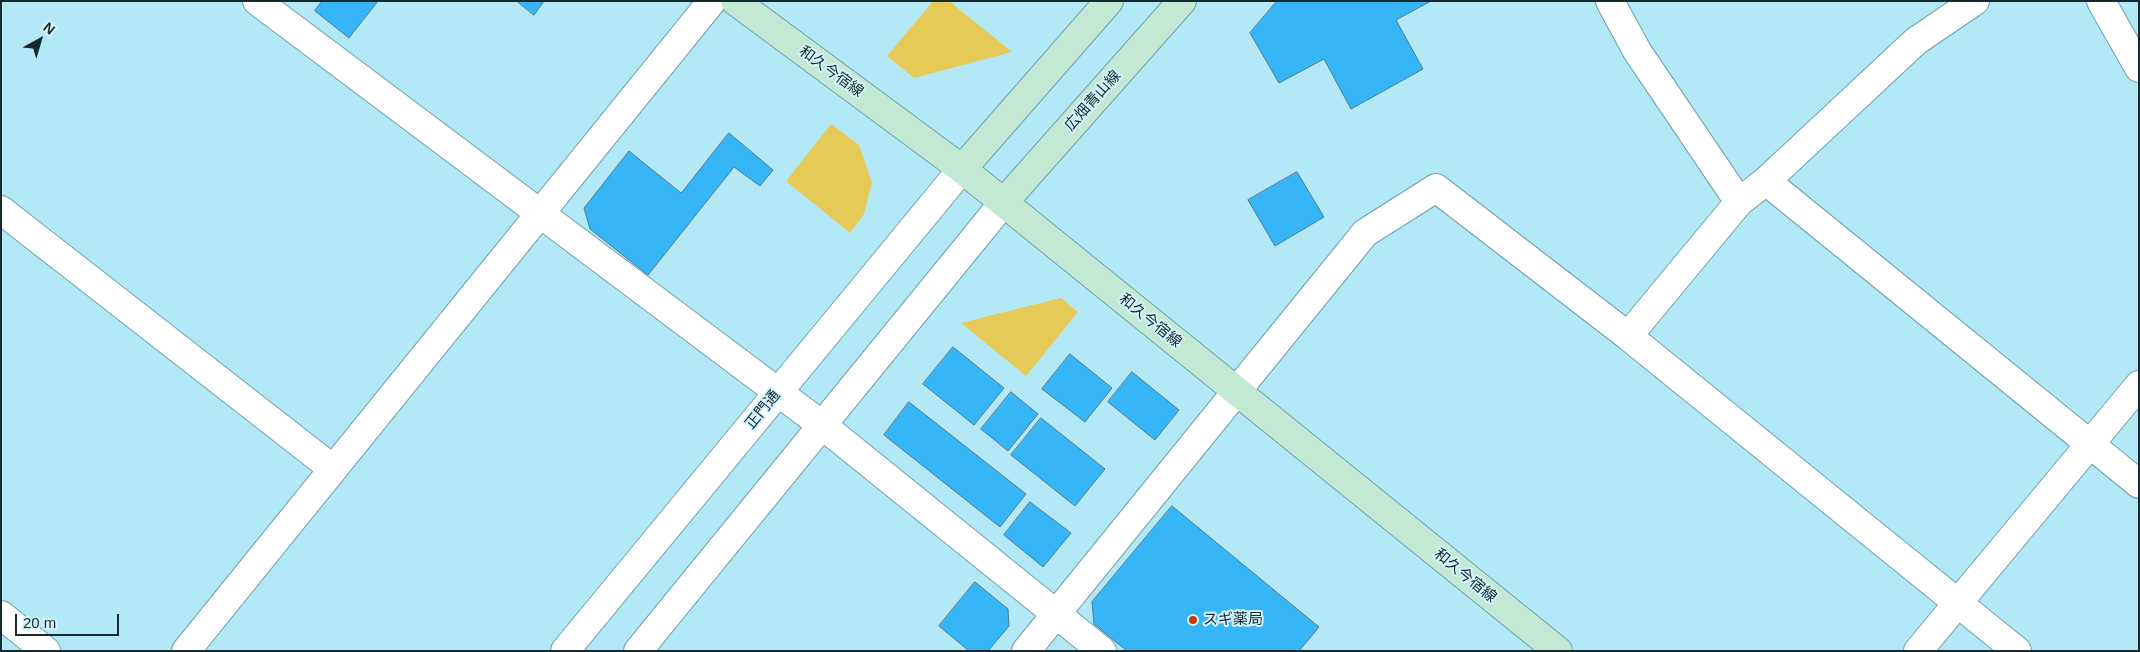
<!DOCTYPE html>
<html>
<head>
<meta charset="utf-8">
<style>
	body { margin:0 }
	#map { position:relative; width:2140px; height:652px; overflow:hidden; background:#b3e9f7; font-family:Arial,sans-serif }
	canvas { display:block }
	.frame { position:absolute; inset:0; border:2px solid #142a2f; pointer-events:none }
	.north { position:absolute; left:15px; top:15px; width:50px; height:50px; -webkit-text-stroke:4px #d3f2fa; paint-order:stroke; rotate:39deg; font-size:14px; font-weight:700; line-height:20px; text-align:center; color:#142a2f }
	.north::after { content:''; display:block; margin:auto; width:18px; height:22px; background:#142a2f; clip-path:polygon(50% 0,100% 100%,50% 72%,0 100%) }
	.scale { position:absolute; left:15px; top:614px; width:104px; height:22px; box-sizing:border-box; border:2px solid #142a2f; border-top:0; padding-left:6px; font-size:15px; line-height:18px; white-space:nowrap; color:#142a2f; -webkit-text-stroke:4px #d3f2fa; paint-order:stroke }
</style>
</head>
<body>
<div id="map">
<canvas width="2140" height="652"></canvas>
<div class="frame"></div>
<div class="north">N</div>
<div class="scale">20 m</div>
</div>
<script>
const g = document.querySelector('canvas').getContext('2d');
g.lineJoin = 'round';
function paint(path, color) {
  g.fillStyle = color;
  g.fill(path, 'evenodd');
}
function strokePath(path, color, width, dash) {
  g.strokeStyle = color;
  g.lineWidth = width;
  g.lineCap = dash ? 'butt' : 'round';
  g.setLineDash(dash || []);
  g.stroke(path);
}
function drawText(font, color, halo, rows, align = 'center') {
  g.font = font + ' Arial,"Noto Sans JP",sans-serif';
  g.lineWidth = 4;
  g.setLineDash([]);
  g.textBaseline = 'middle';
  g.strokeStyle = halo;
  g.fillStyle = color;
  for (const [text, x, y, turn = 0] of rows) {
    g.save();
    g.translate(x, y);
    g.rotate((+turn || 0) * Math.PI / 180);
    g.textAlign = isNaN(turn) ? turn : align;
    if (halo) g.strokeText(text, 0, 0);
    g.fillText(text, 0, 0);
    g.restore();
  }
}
paint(new Path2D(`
	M933,1H949L1012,52L914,78L887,56Z
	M831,124L859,145L872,182L864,214L850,233L786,181Z
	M1061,298L1078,312L1026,376L961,323Z`), '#e5ca57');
const building = new Path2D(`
	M322,1H378L349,38L315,11Z
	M517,1H544L534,15Z
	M1277,1H1431L1396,20L1423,69L1351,109L1324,59L1279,83L1250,33Z
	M729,133L773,170L760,186L734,167L648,275L590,229L584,208L629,151L681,193Z
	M1297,172L1324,217L1275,246L1248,200Z
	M953,347L1004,388L974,425L923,384Z
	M1070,354L1112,388L1085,422L1042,389Z
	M1132,372L1179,410L1155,440L1108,402Z
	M1011,392L1038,414L1008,451L981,429Z
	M909,402L1026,494L1000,527L884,435Z
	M1041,418L1105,469L1075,506L1011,455Z
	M1030,502L1071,533L1043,567L1004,535Z
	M1172,506L1319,627L1299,651H1127L1094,624L1092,602Z
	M975,582L1008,609L1009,626L988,651H969L939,626Z`);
paint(building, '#37b6f7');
strokePath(building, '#527991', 1);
const minor = new Path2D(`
	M257,1L822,425
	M1610,1L1637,51L1739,202
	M2101,1L2139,68
	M1766,181L2139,484
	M1,210L333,469
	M1628,336L1739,202L1766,181L1916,41L1975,1
	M1236,392L1365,233L1436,188L1628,336L2017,651
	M1,615L46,651
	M186,651L712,1
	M1918,651L2139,385`);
const tertiary = new Path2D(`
	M822,425L1102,651
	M565,651L962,169
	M638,651L1004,202
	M1026,651L1236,392`);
const secondary = new Path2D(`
	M735,1L962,169L1558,651
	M962,169L1109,1
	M1004,202L1182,1`);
strokePath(minor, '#6ea1ae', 30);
strokePath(tertiary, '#6ea1ae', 30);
strokePath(secondary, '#6ea1ae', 30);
strokePath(minor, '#fff', 28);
strokePath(tertiary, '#fff', 28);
strokePath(secondary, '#c3e9d5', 28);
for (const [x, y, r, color] of [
	[1193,620,5,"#c33a0f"]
]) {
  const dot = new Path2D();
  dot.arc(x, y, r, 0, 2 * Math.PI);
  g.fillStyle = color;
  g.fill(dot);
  strokePath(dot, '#d3f2fa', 2);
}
drawText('15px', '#142a2f', '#d3f2fa', [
	["和久今宿線",831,72,36],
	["広畑青山線",1093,101,-48],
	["和久今宿線",1150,321,39],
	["正門通",763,410,-51],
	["和久今宿線",1465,576,39]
]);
drawText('15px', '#142a2f', '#d3f2fa', [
	["スギ薬局",1203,620]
], 'left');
</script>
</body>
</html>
